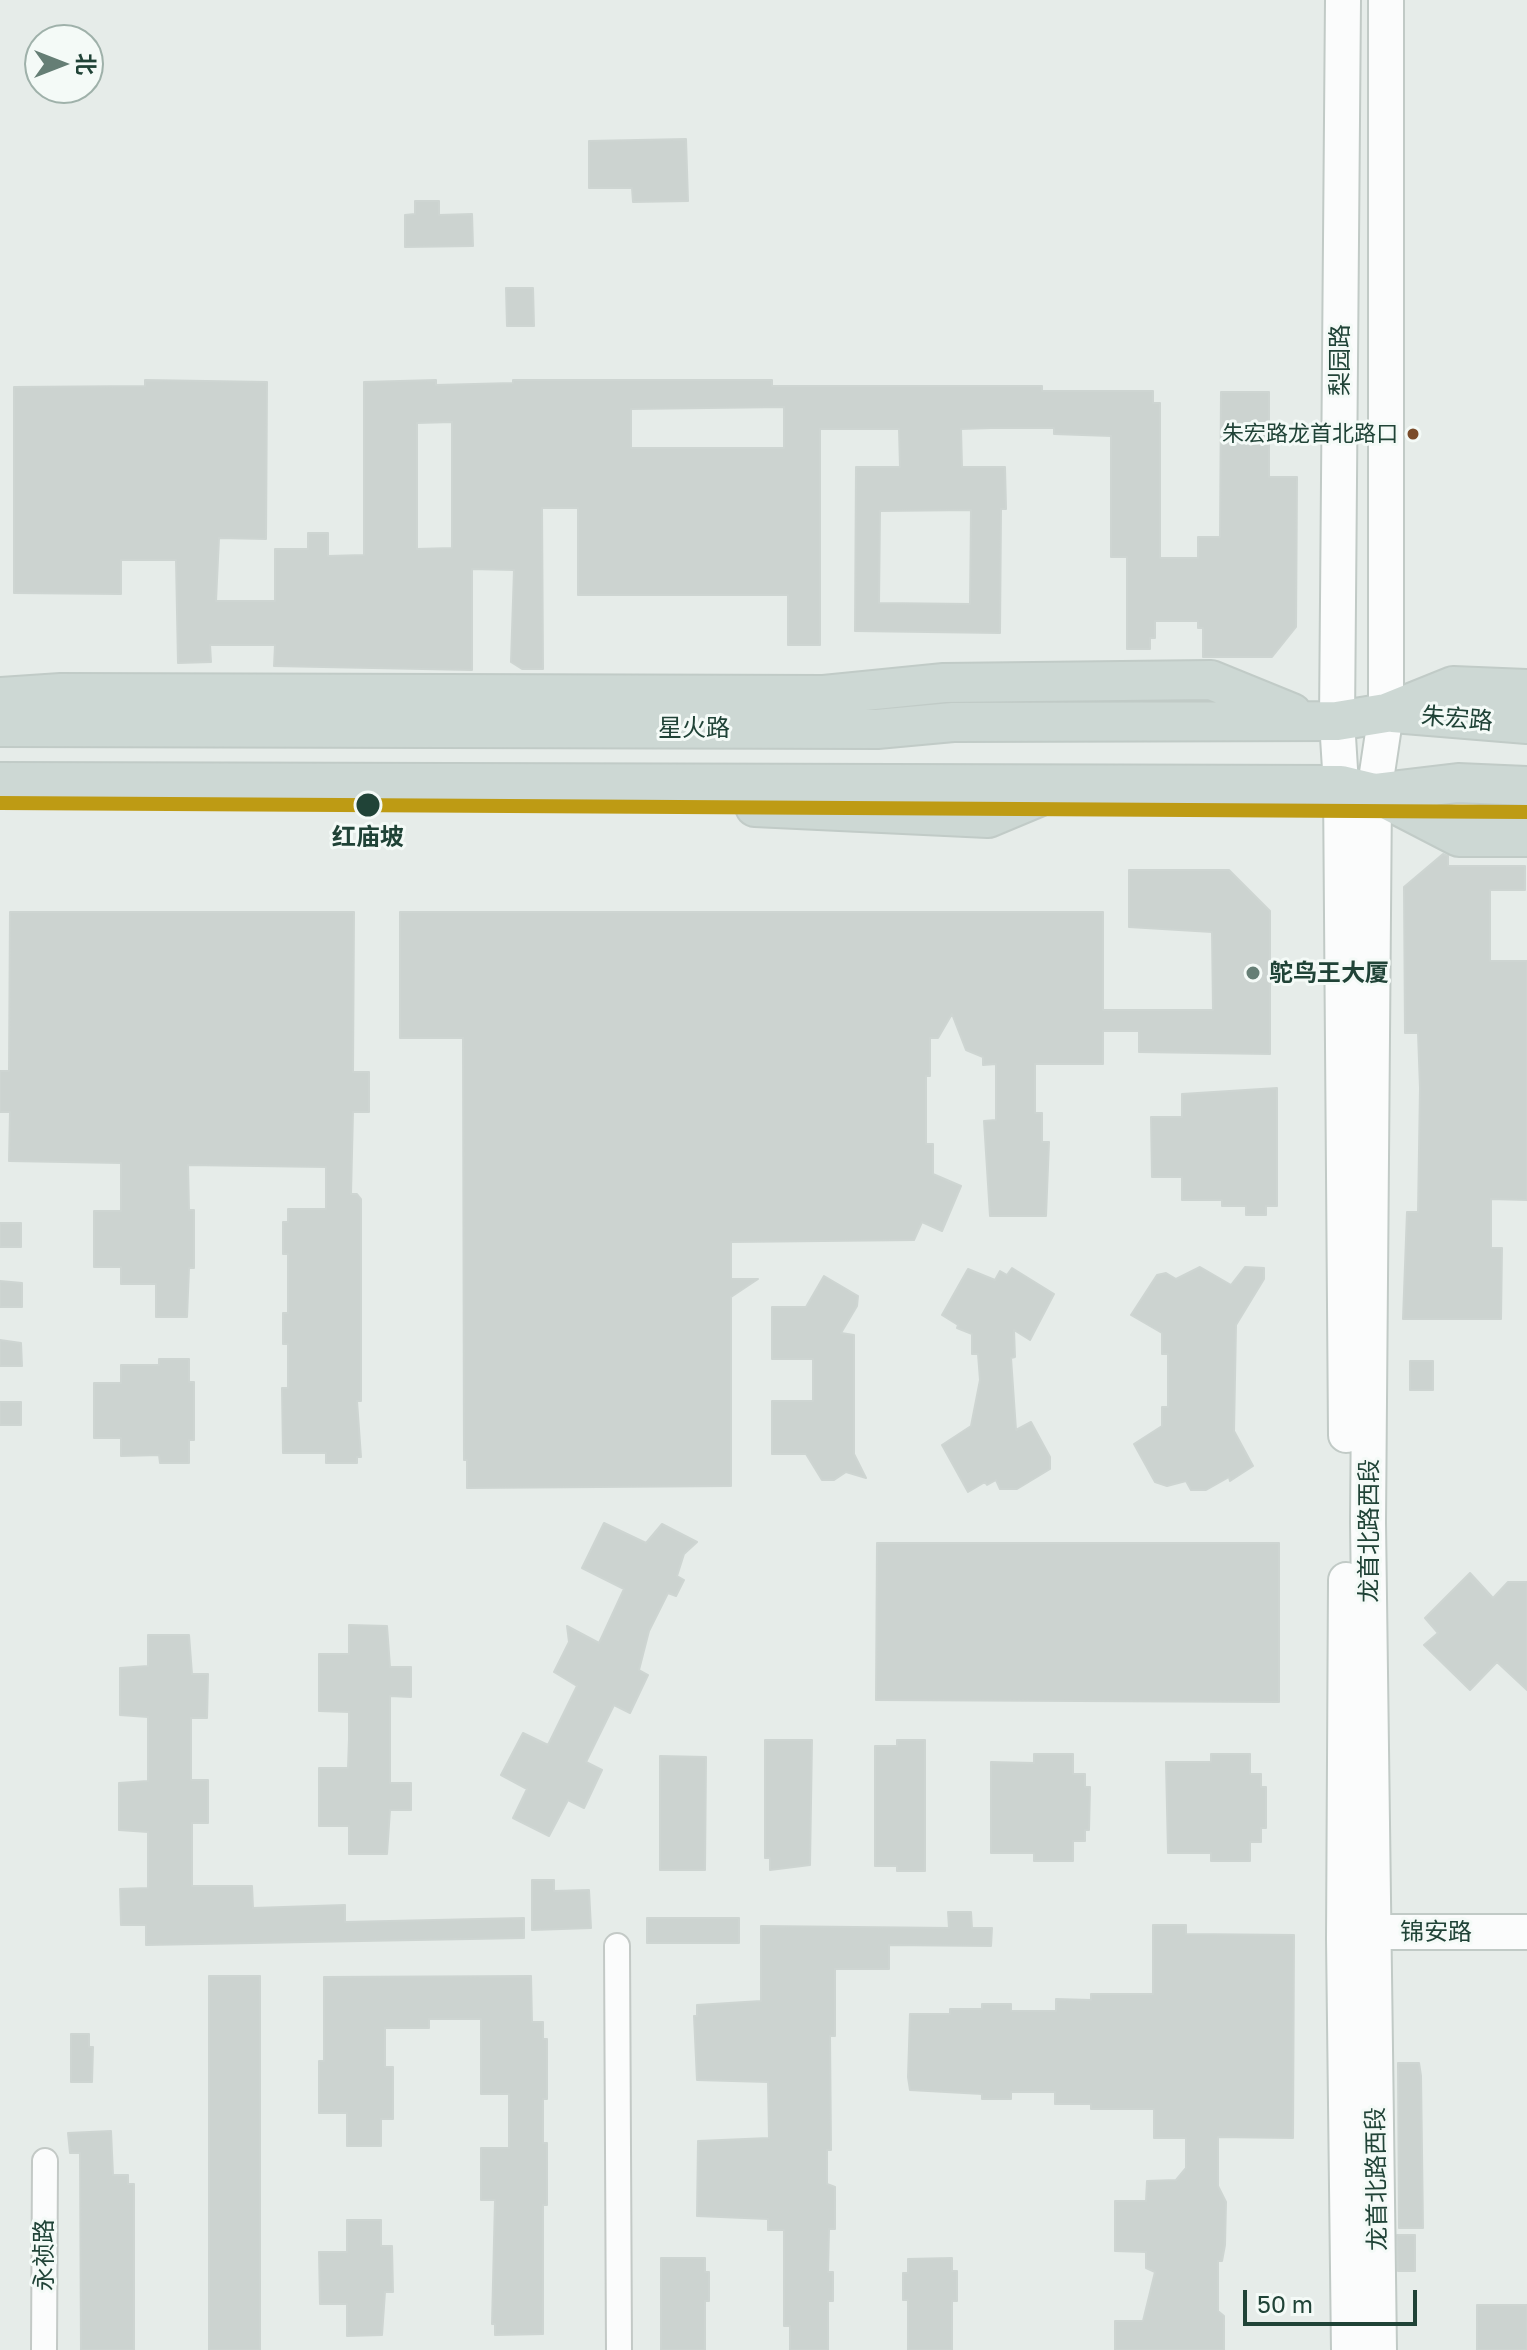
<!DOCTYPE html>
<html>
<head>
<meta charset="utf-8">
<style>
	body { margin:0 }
	#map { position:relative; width:1527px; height:2350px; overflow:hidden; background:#e6ece9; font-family:"Golos Text","Noto Sans SC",sans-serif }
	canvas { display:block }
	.north { position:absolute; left:24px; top:24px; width:80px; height:80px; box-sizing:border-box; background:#f4faf7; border:2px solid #9fb1aa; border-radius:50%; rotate:90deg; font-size:22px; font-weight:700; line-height:32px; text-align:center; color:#204337 }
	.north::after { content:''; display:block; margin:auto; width:28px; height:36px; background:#657e75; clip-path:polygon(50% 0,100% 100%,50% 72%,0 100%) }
	.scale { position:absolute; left:1243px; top:2290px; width:174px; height:36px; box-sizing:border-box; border:4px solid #204337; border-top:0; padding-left:10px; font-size:24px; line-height:28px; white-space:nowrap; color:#204337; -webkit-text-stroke:6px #f4faf7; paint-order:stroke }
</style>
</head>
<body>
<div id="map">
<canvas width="1527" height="2350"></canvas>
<div class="north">北</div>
<div class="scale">50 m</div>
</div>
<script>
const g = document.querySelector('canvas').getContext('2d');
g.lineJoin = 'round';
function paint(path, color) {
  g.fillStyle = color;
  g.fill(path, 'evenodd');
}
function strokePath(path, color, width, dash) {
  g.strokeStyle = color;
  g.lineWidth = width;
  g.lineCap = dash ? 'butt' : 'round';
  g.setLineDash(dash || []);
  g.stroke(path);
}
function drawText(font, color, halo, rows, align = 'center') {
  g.font = font + ' "Golos Text","Noto Sans SC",sans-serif';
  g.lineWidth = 6;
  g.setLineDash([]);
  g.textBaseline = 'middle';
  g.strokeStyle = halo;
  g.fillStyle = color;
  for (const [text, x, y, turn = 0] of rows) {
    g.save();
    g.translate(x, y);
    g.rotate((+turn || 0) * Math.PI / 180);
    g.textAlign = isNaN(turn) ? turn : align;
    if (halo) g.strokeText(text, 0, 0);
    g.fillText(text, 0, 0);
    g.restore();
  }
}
const building = new Path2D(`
	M686,139L688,201L633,202L632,188H589V141Z
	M415,201H439V215L472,214L473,246L405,247V215L415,214Z
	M506,288H533L534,326H507Z
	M145,380L267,382L266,539L219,538L216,601H275V549H308V533H328V556L364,555V382L436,380V385L513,383V380H772V386H1042V391H1153V403H1160V558H1198V537H1220L1221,392H1269V477H1297L1296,627L1272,657H1203V628H1198V621H1155V638H1150V649H1127V557H1111V436L1054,434V428H991L961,429L962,467H1005L1006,509H1001L1000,633L855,631L856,467H900L899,429H820V645H788V595H578V508H542L543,669H522L511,662L514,570L472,569V670L274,666L275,645H210L211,662L178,663L176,560H121V594L14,593V387L145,386ZM784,407V448H631V409ZM452,422V548L417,549V423ZM971,510L970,604L879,603L880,511Z
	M1443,854L1448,856V866H1525V890H1490V961H1527V1200L1491,1199V1248H1502L1501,1319H1403L1407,1212H1418L1420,1088L1418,1033H1405L1404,887Z
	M1129,870H1229L1270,911V1054L1139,1052V1031H1103V1064H1035V1113H1042V1142H1049L1046,1216H990L984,1121L996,1120V1064L983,1065V1057L966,1050L952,1014L938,1038H930V1076H926V1144H933V1174L961,1186L942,1231L922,1222L914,1240L731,1242V1279H758L731,1297V1486L467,1488V1460H464L463,1038H400V912H1103V1010H1213L1212,932L1129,927Z
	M10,912H354L353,1072H369V1112H353L351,1194H357L361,1199V1401H357L361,1457H357V1463H326V1453H283L282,1388H288V1344H283V1313H288V1254H283V1222H288V1209H326V1167L188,1165L189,1210H194V1268H189L187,1317H156V1284H121V1267H94V1211H121V1163L9,1161L10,1112H0V1071H9Z
	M1277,1088V1206H1266V1215H1246V1206H1222V1200H1182V1177H1152L1151,1117H1182V1094Z
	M0,1223H21V1247H0Z
	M1200,1267L1231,1285L1245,1267L1264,1268V1279L1236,1325L1234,1431L1253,1466L1230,1481L1229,1477L1206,1490H1191L1186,1481L1167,1486L1155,1482L1134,1444L1162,1426V1407H1168V1354H1162V1333L1131,1315L1157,1275L1166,1273L1176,1279Z
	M1012,1268L1054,1294L1030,1340L1014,1330L1015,1357L1011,1358L1016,1430L1031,1422L1050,1457V1469L1017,1489H1000L996,1480L987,1485L985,1482L968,1492L942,1445L971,1426L980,1380L978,1354H972V1334L957,1328L958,1325L942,1315L968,1269L995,1280L1000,1271L1007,1275Z
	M824,1276L858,1296L857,1306L841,1333L854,1335V1454L866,1478L846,1472L834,1480H822L806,1454H772V1401H813V1359H772V1307H806Z
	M0,1281L22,1283V1307H0Z
	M0,1340L21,1343L22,1366H0Z
	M159,1359H189V1382H194V1440H189V1463H160L159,1455L121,1456V1438H94V1383H121V1365H159Z
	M1410,1361H1433V1390H1410Z
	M0,1402H21V1425H0Z
	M604,1523L646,1543L662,1524L697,1542L684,1554L677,1576L684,1580L676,1596L668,1593L649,1631L639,1670L648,1675L630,1713L614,1705L586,1762L602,1770L584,1808L568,1800L549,1836L513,1818L527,1789L501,1775L523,1733L548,1745L577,1686L554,1672L569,1642L567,1626L599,1643L624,1589L582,1568Z
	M877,1543H1279V1702L876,1700Z
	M1470,1573L1493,1598L1508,1582H1527V1690L1497,1662L1470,1690L1424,1645L1438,1633L1425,1618Z
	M349,1625L387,1626L390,1667H411V1697L390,1696V1783H411V1810H390L387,1854H349V1826H319V1768H348L349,1739V1712L319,1711V1654H349Z
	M148,1635H189L192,1674H208L207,1718H191V1780H208V1823H192V1886H252L253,1908L345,1905V1922L524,1918V1938L146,1945V1925H121L120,1889L148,1888V1832L119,1830V1783L148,1781V1717L120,1715V1668L148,1666Z
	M765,1740H812L810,1865L770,1870V1858H765Z
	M897,1740H925V1871H897V1866H875V1746H897Z
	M1034,1754H1073V1774H1085V1787H1090L1089,1830H1085V1841H1073V1861H1034V1853H991V1762L1034,1763Z
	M1211,1754H1250V1774H1261V1787H1266V1828H1261V1842H1250V1861H1211V1853H1168L1166,1762H1211Z
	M660,1756L706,1757L705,1870H660Z
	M532,1880H554V1891L589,1890L591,1928L532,1930Z
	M948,1912H971L972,1928H992L991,1946L889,1945V1969H835V2036H830L831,2150H827V2184L835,2187V2229H829L828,2272H833V2301H828V2350H790V2326H784V2230H768V2219L697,2216L698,2141L769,2138L768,2082L697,2080L694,2016H697V2005L761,2001V1926L949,1928Z
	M647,1918H739V1943H647Z
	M1153,1925H1186V1934L1294,1935L1293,2138L1218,2137V2186L1226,2202L1225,2245L1222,2261H1218V2311L1224,2316V2350H1115V2321H1143L1155,2272L1146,2268V2252L1115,2251V2201H1146L1147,2181L1176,2180L1186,2168V2138H1154V2109H1091V2104H1055V2092H1011V2099H982V2094L910,2090L908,2077L910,2014H950V2009H982V2004H1011V2011H1056V1999L1091,2000V1994H1153Z
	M209,1976H260V2350H209Z
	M531,1976L532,2022H543V2039H547V2099H543V2143H547V2205H543V2334L495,2335V2324H492L495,2200H481V2148H509V2094H481V2019H429V2028H385V2067H393V2119H381V2146H347V2113H319V2061H324V1977Z
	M71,2034H89V2047H93L92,2082H71Z
	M1398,2063H1419L1421,2076L1423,2228H1399Z
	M111,2131L113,2175H128V2184H134V2350H81L80,2153H70L68,2133Z
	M347,2220H381V2246H392L393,2292H385L382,2335L347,2336V2304H320L319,2252H347Z
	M1397,2235H1415V2271H1398Z
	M661,2258H705V2272H709V2301H705V2350H661Z
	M952,2258V2271H957V2301H952V2350H908V2300H903V2273H908V2259Z
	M1477,2305H1527V2350H1477Z`);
paint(building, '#ccd3d0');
strokePath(building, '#ced5d2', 2);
const street = new Path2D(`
	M617,1946L619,2350
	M44,2350L45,2161`);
const secondary = new Path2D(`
	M1343,0L1337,721L1341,785L1346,1435
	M1346,1580L1344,1939L1349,2350
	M1351,1932H1527
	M1379,2350L1368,1522L1374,793L1386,713V0`);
const primary = new Path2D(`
	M0,697L61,693L824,695L944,683L1211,680L1292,713
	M1393,713L1527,724
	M0,727L877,729L953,722L1337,721L1386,713L1453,686L1527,689
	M0,782L1341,785L1374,793L1459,837H1527
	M1374,793L1458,783L1527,786
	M755,807L988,818L1055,790`);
strokePath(street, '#c3c9c6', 28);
strokePath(secondary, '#c1cac6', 38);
strokePath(primary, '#c1cbc7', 42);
strokePath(street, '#fbfcfc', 24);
strokePath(secondary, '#fbfcfc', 34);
strokePath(primary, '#cdd8d4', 38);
strokePath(new Path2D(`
	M0,803L1527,812`), '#be9b14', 14);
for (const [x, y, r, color] of [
	[1413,434,7,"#7a4b2a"],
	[368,805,13,"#204337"],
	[1253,973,8,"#657e75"]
]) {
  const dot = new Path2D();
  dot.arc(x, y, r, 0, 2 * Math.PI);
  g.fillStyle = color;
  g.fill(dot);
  strokePath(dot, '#f4faf7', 3);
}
drawText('22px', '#204337', '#f4faf7', [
	["朱宏路龙首北路口",1398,434]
], 'right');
drawText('24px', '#204337', '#f4faf7', [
	["梨园路",1340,360,-90],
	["朱宏路",1457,719,5],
	["星火路",694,728],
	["龙首北路西段",1369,1531,-90],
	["锦安路",1436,1932],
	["龙首北路西段",1377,2179,-91],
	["永祯路",44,2255,-90]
]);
drawText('bold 24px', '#204337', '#f4faf7', [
	["红庙坡",368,837]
]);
drawText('bold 24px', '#204337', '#f4faf7', [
	["鸵鸟王大厦",1269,973]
], 'left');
</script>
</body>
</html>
